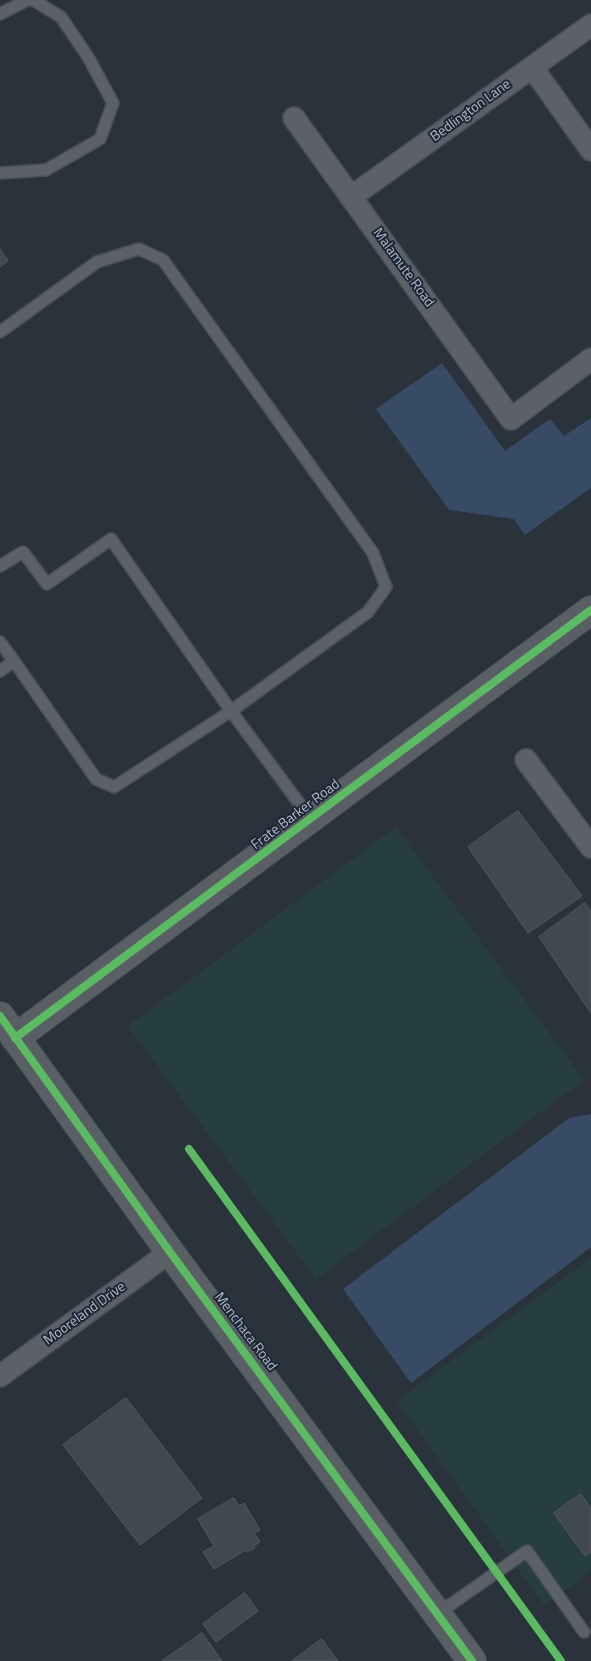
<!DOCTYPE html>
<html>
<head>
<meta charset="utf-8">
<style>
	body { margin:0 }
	canvas { display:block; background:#2a323b }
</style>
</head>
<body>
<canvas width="591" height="1661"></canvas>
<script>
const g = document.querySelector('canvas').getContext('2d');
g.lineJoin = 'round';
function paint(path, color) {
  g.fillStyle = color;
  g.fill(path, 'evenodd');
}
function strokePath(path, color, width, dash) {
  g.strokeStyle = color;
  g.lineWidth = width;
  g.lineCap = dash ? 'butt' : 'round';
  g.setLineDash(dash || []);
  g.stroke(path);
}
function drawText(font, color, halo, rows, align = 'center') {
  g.font = font + ' "Titillium Web",sans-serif';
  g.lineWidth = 4;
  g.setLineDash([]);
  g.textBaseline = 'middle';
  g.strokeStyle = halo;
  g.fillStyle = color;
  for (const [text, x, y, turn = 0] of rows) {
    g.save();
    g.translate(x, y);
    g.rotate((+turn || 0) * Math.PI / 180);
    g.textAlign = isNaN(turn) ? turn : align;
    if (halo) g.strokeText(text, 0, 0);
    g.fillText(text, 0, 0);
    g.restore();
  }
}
paint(new Path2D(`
	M396,827L584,1080L316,1279L128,1026Z
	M591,1258V1571L544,1605L397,1401Z`), '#273e41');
paint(new Path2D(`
	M442,363L505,451L550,419L564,436L591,418V488L525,535L514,519L449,510L376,409Z
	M591,1114V1247L411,1383L343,1289L569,1118Z`), '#374b65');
const building = new Path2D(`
	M0,249L8,261L0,267Z
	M518,811L582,896L528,933L468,847Z
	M585,903L591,911V1013L539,937Z
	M126,1398L202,1498L140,1545L63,1445Z
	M581,1494L591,1509V1552L585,1556L554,1513Z
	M234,1498L239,1506L244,1503L260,1530L254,1533L260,1542L254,1546L255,1548L247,1552L246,1550L214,1569L203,1552L214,1546L198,1519Z
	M245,1593L258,1611L216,1642L203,1624Z
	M202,1633L222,1661H162Z
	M322,1639L338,1661H292Z`);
paint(building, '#424850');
strokePath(building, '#525962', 1);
const lane = new Path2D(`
	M0,14L27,0
	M0,173L46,170L100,139L113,103L88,57L61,17L33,0
	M0,332L97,262L139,249L163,260L373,553L386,587L368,612L231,711L111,539L47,584L23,552L0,566
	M0,642L14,661
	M0,671L14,661L96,779L114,787L231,711L310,818
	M437,1614L527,1551L584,1632`);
const street = new Path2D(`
	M532,67L591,150
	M294,118L511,419L591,359
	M351,197L591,25
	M526,760L591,847
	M0,1376L170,1252`);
const secondary = new Path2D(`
	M0,1016L170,1252L472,1661
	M15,1038L591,610`);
strokePath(lane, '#494e55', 14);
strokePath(street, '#494e55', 24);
strokePath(secondary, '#494e55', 30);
strokePath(lane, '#5c6068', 11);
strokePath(street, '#5c6068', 21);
strokePath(secondary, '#5a5f66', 28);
strokePath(new Path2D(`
	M0,1016L170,1252L472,1661
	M15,1038L591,610
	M189,1149L561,1661`), '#5cba63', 8);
drawText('14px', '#b5becb', '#1d2836', [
	["Bedlington Lane",471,111,-36],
	["Malamute Road",403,268,54],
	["Frate Barker Road",296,815,-37],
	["Mooreland Drive",85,1314,-36],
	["Menchaca Road",245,1332,53]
]);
</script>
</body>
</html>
